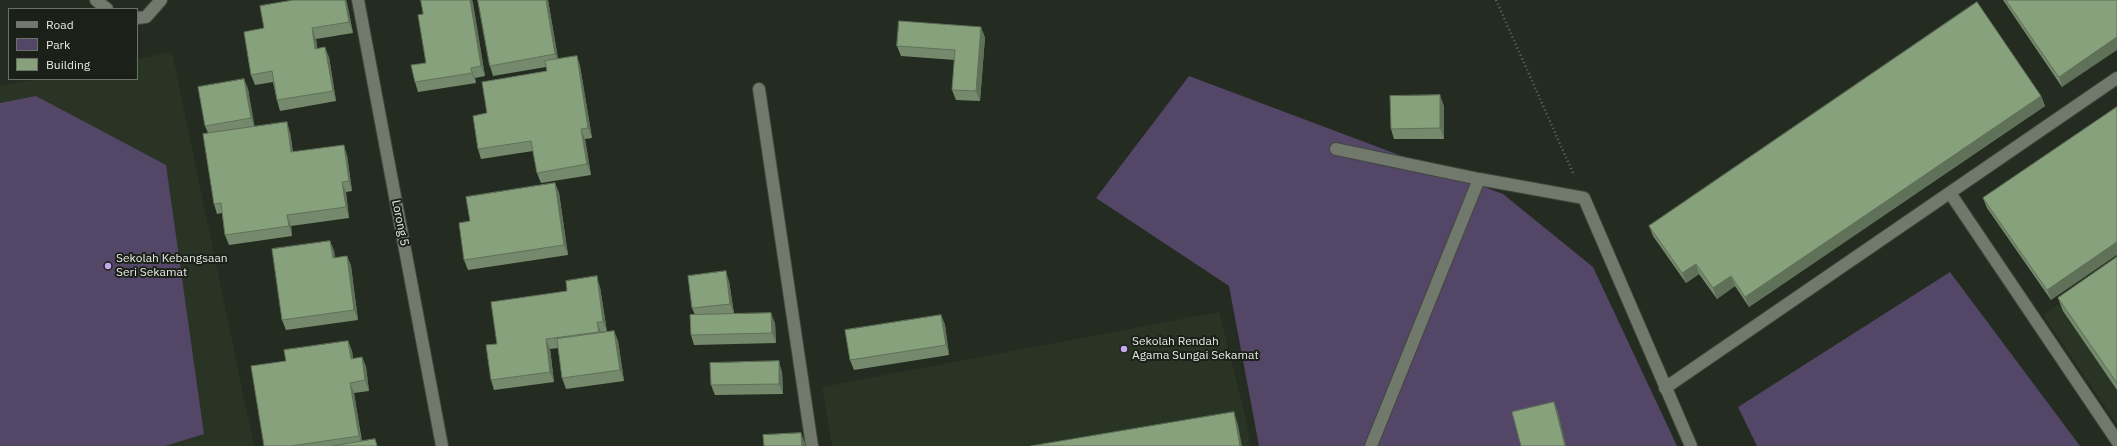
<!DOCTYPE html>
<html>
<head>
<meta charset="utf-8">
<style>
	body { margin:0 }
	#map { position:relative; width:2117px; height:446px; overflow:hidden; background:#242b21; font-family:"IBM Plex Sans",sans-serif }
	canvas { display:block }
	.legend { position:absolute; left:8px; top:8px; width:130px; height:72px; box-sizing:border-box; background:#1b2118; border:1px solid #6c726a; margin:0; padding:5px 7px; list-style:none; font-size:12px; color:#e6ebe4 }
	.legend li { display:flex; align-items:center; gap:8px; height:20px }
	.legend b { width:20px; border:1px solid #6c726a }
</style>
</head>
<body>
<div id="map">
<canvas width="2117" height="446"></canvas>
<ul class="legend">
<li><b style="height:5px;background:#71796d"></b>Road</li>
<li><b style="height:11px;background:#534666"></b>Park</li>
<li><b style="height:11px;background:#88a17d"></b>Building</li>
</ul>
</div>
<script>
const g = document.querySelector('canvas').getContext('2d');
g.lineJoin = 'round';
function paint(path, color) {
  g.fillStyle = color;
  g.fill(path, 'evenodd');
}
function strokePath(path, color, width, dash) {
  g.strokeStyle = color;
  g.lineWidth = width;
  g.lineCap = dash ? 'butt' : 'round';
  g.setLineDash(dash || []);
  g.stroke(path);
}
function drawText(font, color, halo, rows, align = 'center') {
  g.font = font + ' "IBM Plex Sans",sans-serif';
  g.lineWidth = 4;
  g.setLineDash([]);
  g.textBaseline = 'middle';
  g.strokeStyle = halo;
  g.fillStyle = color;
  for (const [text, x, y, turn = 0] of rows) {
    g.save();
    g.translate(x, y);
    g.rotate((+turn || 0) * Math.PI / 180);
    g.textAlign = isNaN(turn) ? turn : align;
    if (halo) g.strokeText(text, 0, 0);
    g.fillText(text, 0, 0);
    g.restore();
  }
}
paint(new Path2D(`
	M172,52L254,446H0V86L37,79H137V59Z
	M2117,264V424L2043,315Z
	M1219,312L1247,423L1250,446H832L822,387Z`), '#2a3425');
paint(new Path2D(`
	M1189,76L1503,194L1593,267L1677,446H1259L1229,286L1096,198Z
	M36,96L166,165L204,434L165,446H0V103Z
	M1950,272L2080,446H1757L1738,407Z`), '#534666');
const service = new Path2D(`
	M96,0L107,9
	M137,18L146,17L161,0
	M1336,149L1479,179L1584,198L1691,446
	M1950,193L2117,441
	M1371,446L1479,179`);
const minor = new Path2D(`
	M358,0L442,446
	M759,89L812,446
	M1665,388L2117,78`);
strokePath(service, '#41473e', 14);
strokePath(minor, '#41473e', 14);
strokePath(new Path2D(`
	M1496,0L1573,173`), '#656b62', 2.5, [1, 3]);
strokePath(service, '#71796d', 12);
strokePath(minor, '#71796d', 12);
paint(new Path2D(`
	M294,0H346L353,33L316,39L317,48L329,57L336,101L280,111L277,100L273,82L255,85L251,75Z
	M421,0H472L485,76L475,78L476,83L418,92L415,82L426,63L423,14Z
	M478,0H548L558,59L577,56L580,66L592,138L585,139L591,175L541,183L537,173L533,151L481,159L478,149L487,113L547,71L546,67L493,76L490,66Z
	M2003,0H2117L2062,87Z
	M985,37L980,101L956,100L952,90L955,60L901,56L897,46Z
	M244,79L248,89L254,126L290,132L293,152L347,155L352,191L346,192L349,218L291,226L292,236L229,245L225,235L222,213L217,214L214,204L208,133L205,126Z
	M2041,96L2045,106L1749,307L1735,286L1717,299L1699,274L1686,283L1653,236L1649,226Z
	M1444,106V139H1394L1391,129Z
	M2117,107L2051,300L1987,208L1983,198Z
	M555,183L559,193L568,255L468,270L464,260L470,221Z
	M330,241L334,251L335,258L347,256L351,266L358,320L286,330L282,320Z
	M2117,257V390L2063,311L2058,298Z
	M729,281L734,314L775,323L776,343L694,345L691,335L695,315L692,308Z
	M600,287L607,332H601V333L614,331L618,341L624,381L566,389L562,378L558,348L550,349L554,382L494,390L491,380L497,344Z
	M941,315L945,325L949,355L854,370L850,360Z
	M348,341L352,351L353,359L362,357L366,367L369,391L354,393L362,441L378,446H264Z
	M782,372L783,394L715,395L711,385Z`), '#758a6c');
paint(new Path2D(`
	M345,0H346L347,2L353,33L349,22Z
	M470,0H472L473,2L485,76L481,66Z
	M546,0H548L559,64L555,54Z
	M981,27L985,37L980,101L976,91Z
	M312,28L316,39L319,59L315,49Z
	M2117,37V50L2062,87L2059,77Z
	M325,47L329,57L336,101L333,91Z
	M577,56L580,66L592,138L588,128Z
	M471,68L475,78L476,83L472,73Z
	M244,79L248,89L255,128L251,118Z
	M1440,95L1444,106V139L1440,128Z
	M2041,96L2045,106L1749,307L1745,297Z
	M287,122L290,132L294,162L291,152Z
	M581,129L585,139L591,175L587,164Z
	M344,145L347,155L352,191L349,181Z
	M342,182L346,192L349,218L346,207Z
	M555,183L559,193L568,255L564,245Z
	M287,215L291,226L292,236L289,226Z
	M330,241L334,251L336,268L333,258Z
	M2117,242V255L2051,300L2047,290Z
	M347,256L351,266L358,320L354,310Z
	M1696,264L1699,274L1686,283L1682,273Z
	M726,271L729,281L734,314L730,304Z
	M597,276L600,287L607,332L603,322Z
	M1731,276L1735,286L1717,299L1713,288Z
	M771,313L775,323L776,343L772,333Z
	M941,315L945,325L949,355L946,345Z
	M597,322L601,332L602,342L599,332Z
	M614,331L618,341L624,381L620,370Z
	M546,339L550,349L554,382L550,372Z
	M348,341L352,351L354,369L351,359Z
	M362,357L366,367L369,391L365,380Z
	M779,361L782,372L783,394L779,384Z
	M350,383L354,393L362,446L359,436Z
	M1554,402L1558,412L1566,446H1565Z
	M1234,412L1238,425L1242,446H1240Z
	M801,433L805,443V446H802Z`), '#5f7158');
const building = new Path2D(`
	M294,0H345L349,22L312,28L315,49L325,47L333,91L277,100L272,71L251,75L244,32L264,28L260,6Z
	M421,0H470L481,66L471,68L472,73L415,82L411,65L426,63L418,15L423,14Z
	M478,0H546L555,54L490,66Z
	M2006,0H2117V37L2059,77Z
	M1977,2L2041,96L1745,297L1731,276L1713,288L1696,264L1682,273L1649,226Z
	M899,21L981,27L976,91L952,90L955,50L897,46Z
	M577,56L588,128L581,129L587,164L537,173L531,141L478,149L473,116L487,113L482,82L547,71L545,61Z
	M244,79L251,118L205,126L198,87Z
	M1440,95V128L1391,129L1390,96Z
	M2117,107V242L2047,290L1983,198Z
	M287,122L291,152L344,145L349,181L342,182L346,207L287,215L289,226L225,235L221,203L214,204L203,134Z
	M555,183L564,245L464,260L459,223L470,221L466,197Z
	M330,241L333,258L347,256L354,310L282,320L272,249Z
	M2117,257V383L2058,298Z
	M726,271L730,304L692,308L688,276Z
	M597,276L603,322H597L599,332L546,339L550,372L491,380L486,345L497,344L491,302L567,291L566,281Z
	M771,313L772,333L691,335L690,315Z
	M941,315L946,345L850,360L845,330Z
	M614,331L620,370L562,378L557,339Z
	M348,341L351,359L362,357L365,380L350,383L359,436L291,446H264L251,366L286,361L284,350Z
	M779,361V384L711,385L710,363Z
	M1554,402L1565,446H1521L1512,412Z
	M1234,412L1240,446H1031Z
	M801,433L802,446H764L763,435Z
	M375,439L377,446H333Z`);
paint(building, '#88a17d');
strokePath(building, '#5f7158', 1);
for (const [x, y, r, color] of [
	[108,266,4,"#c5a7f1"],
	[1124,349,4,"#c5a7f1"]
]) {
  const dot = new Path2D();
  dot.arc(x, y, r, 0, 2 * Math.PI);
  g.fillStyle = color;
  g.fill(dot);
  strokePath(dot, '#1b2118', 1.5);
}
drawText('12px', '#e6ebe4', '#1b2118', [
	["Lorong 5",400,223,79]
]);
drawText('12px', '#e6ebe4', '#1b2118', [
	["Sekolah Kebangsaan",116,259],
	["Seri Sekamat",116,273],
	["Sekolah Rendah",1132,342],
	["Agama Sungai Sekamat",1132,356]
], 'left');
</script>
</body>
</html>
